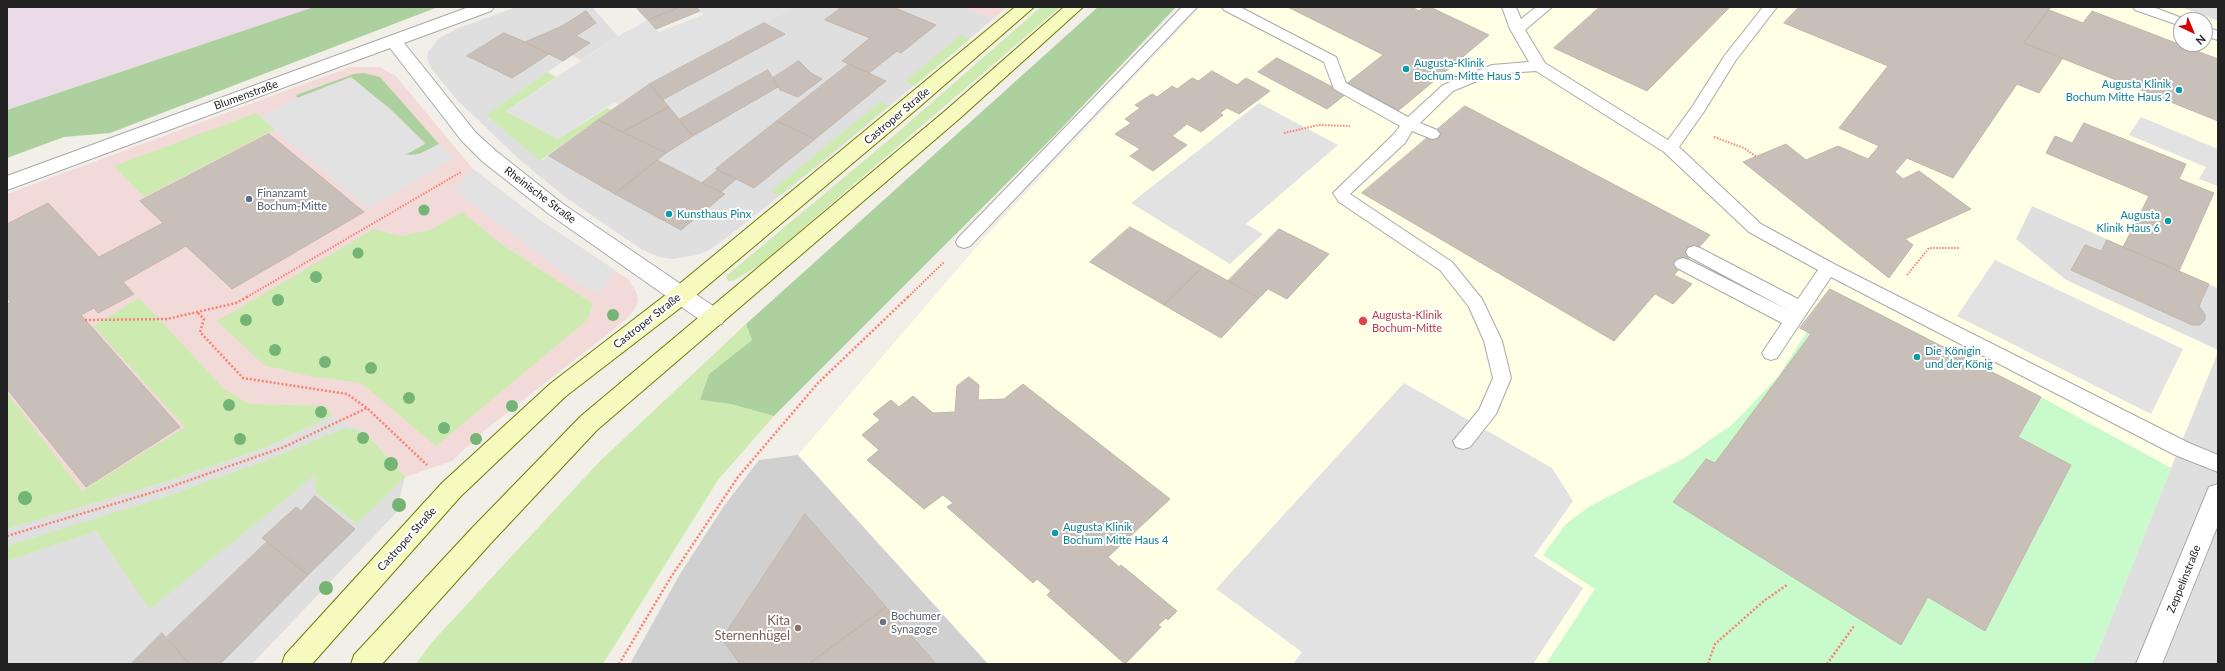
<!DOCTYPE html>
<html>
<head>
<meta charset="utf-8">
<style>
	body { margin:0 }
	#map { position:relative; width:2225px; height:671px; overflow:hidden; background:#f2efe9; font-family:Lato,sans-serif }
	canvas { display:block }
	.frame { position:absolute; inset:0; border:8px solid #222; pointer-events:none }
	.north { position:absolute; left:2173px; top:12px; width:40px; height:40px; box-sizing:border-box; background:#fff; border:1px solid #a7a7a7; border-radius:50%; rotate:136deg; font-size:11px; font-weight:700; line-height:16px; text-align:center; color:#222 }
	.north::after { content:''; display:block; margin:auto; width:14px; height:18px; background:#d40000; clip-path:polygon(50% 0,100% 100%,50% 72%,0 100%) }
</style>
</head>
<body>
<div id="map">
<canvas width="2225" height="671"></canvas>
<div class="frame"></div>
<div class="north">N</div>
</div>
<script>
const g = document.querySelector('canvas').getContext('2d');
g.lineJoin = 'round';
function paint(path, color) {
  g.fillStyle = color;
  g.fill(path, 'evenodd');
}
function strokePath(path, color, width, dash) {
  g.strokeStyle = color;
  g.lineWidth = width;
  g.lineCap = dash ? 'butt' : 'round';
  g.setLineDash(dash || []);
  g.stroke(path);
}
function drawText(font, color, halo, rows, align = 'center') {
  g.font = font + ' Lato,sans-serif';
  g.lineWidth = 4;
  g.setLineDash([]);
  g.textBaseline = 'middle';
  g.strokeStyle = halo;
  g.fillStyle = color;
  for (const [text, x, y, turn = 0] of rows) {
    g.save();
    g.translate(x, y);
    g.rotate((+turn || 0) * Math.PI / 180);
    g.textAlign = isNaN(turn) ? turn : align;
    if (halo) g.strokeText(text, 0, 0);
    g.fillText(text, 0, 0);
    g.restore();
  }
}
paint(new Path2D(`
	M516,7H592L618,36L581,60L572,55L486,115L541,161L650,84L794,7H964L993,19L824,161L726,238L709,250L697,255L673,259L659,257L641,249L565,197L520,160L458,101L432,70L427,58L428,52L438,39L456,29Z
	M2181,7H2218V21Z
	M2032,206L2218,288V350L2066,280L2016,239Z
	M2218,352V664H2093L2171,468Z
	M332,416L365,432L405,477L396,513L252,664H7V529L168,481L265,448Z`), '#e0dfdf');
paint(new Path2D(`
	M964,7H1007L993,19Z
	M350,67H379L395,75L473,169L537,218L629,280L637,294L638,301L634,310L624,321L485,430L452,461L405,477L365,432L332,416L265,448L168,481L7,529V194Z`), '#f2dad9');
paint(new Path2D(`
	M7,7H314L7,110Z`), '#ebdbe8');
paint(new Path2D(`
	M1200,7H2181L2218,21V288L2032,206L2016,239L2066,280L2218,350V352L2171,468L2041,397L1855,301L1828,299L1778,377L1733,424L1683,459L1628,486L1543,555L1595,589L1546,664H988L798,455L985,237ZM2181,20H2205V44H2181Z`), '#ffffe5');
paint(new Path2D(`
	M798,455L988,664H630L680,574L724,506L759,460Z`), '#d0d0d0');
paint(new Path2D(`
	M1041,7H1060L761,264L733,281H728L726,276L890,139Z
	M961,35L970,39L914,86L905,81Z
	M547,72L556,77L506,111L558,139L607,108L611,110L540,161L486,115Z
	M880,102L889,106L779,196L771,191Z
	M256,113L275,129L144,197L114,166Z
	M462,212L501,244L593,304L587,320L436,446L361,383L309,376L264,365L217,321L374,229L400,236L430,230Z
	M139,298L225,390L250,404L326,406L332,416L265,448L168,481L7,529V393L82,491L185,427L93,326Z
	M746,324L752,340L709,374L700,400L731,404L774,416L718,480L603,664H416L432,642L599,462Z
	M345,428L365,432L405,477L357,524L316,493L315,475L150,609L96,531L7,561V546L162,498L262,462Z`), '#cdebb0');
paint(new Path2D(`
	M314,7H438L110,133L64,137L7,158V110Z
	M1098,7H1176L1056,134L774,416L731,404L700,400L709,374L752,340L746,324Z
	M364,73L380,77L439,144C427,150 418,157 405,154L425,143L390,109L351,78L297,98L296,95L354,74Z`), '#add19e');
paint(new Path2D(`
	M1828,299L1855,301L2041,397L2171,468L2093,664H1546L1595,589L1543,555L1566,524L1590,506L1683,459L1733,424L1778,377Z`), '#c8facc');
paint(new Path2D(`
	M696,7H794L650,84L619,104L614,102L558,139L506,111L618,36L648,20L659,32L703,15Z
	M351,77L390,109L425,144L405,155L411,156L420,154L439,144L454,158L368,209L260,117L297,98Z
	M1259,103L1338,145L1246,224L1263,234L1230,264L1131,203Z
	M2141,117L2218,149V186L2199,179L2206,167L2129,135Z
	M473,169L537,218L615,270L600,294L579,284L454,190Z
	M1995,260L2183,349L2151,414L1957,316Z
	M1404,383L1552,468L1573,501L1534,556L1583,588L1533,664H1293L1302,652L1216,589Z`), '#e2e2e2');
const building = new Path2D(`
	M636,7H680L648,20Z
	M680,7H696L700,11L656,29L648,20Z
	M842,7H893L936,25L901,53L897,51L869,73L842,61L870,38L825,20Z
	M1288,7H1412L1419,11L1424,7H1430L1489,35L1398,111L1346,84L1383,55Z
	M1600,7H1730L1647,91L1554,48Z
	M1799,7H2051L2024,43L2063,58L2039,93L2017,84L1953,178L1907,158L1895,172L1903,179L1919,171L1971,209L1905,239L1913,245L1889,278L1743,162L1786,144L1806,160L1838,146L1868,159L1879,146L1839,128L1888,66L1784,23Z
	M2049,10L2083,23L2092,11L2218,59V121L2024,43Z
	M586,11L596,23L576,36L590,43L563,61L525,42L562,26Z
	M764,23L785,34L662,100L650,84Z
	M504,33L525,42L549,54L512,78L467,56Z
	M1277,58L1346,94L1327,109L1258,72Z
	M799,61L811,73L822,79L798,97L780,90L773,78Z
	M849,64L886,81L815,139L777,121Z
	M768,70L778,87L693,136L679,120Z
	M1212,71L1237,85L1246,78L1270,91L1239,114L1227,108L1220,113L1223,115L1201,132L1187,124L1172,136L1187,145L1153,171L1130,156L1140,149L1115,134L1131,123L1125,119L1140,108L1135,105L1152,94L1157,97L1172,86L1177,89L1192,78L1198,81Z
	M650,84L669,107L623,132L598,120Z
	M1465,106L1710,235L1674,275L1692,284L1673,304L1655,294L1614,341L1362,193Z
	M669,107L693,136L666,153L623,132Z
	M598,120L623,132L666,153L615,194L549,156Z
	M777,121L815,139L754,188L716,169Z
	M2084,123L2186,164L2179,179L2214,193L2179,271L2123,247L2149,196L2046,153L2055,136L2072,143Z
	M269,134L364,212L232,289L186,246L123,282L134,294L98,313L94,308L81,315L180,427L86,487L7,389V304L11,302L7,298V224L48,203L99,257L163,223L140,201Z
	M657,160L702,183L725,194L681,230L615,194Z
	M718,170L736,179L721,192L702,183Z
	M1130,227L1203,267L1164,305L1090,262Z
	M1279,229L1329,254L1287,299L1268,289L1259,298L1228,281Z
	M2107,240L2209,284L2199,306L2205,314V320L2200,325H2192L2071,270L2085,245L2101,251Z
	M1203,267L1259,298L1221,338L1164,305Z
	M1830,289L2041,397L2018,437L2071,465L1985,631L1928,597L1901,645L1673,502L1706,459L1715,463L1811,334L1800,328Z
	M969,377L979,385L978,400L1004,399L1023,384L1170,499L1108,557L1119,567L1121,565L1177,611L1168,620L1166,618L1158,625L1161,627L1125,664L1047,595L1051,591L1037,579L1033,583L947,507L953,503L943,495L924,509L867,460L879,450L862,435L880,420L873,414L891,400L899,407L913,396L933,413L955,412L957,386Z
	M315,496L355,529L308,575L262,538L296,507L301,511Z
	M805,514L886,607L809,664H740L722,639Z
	M267,542L308,575L220,664H189L167,637Z
	M886,607L936,664H809Z
	M162,633L189,664H131Z`);
paint(building, '#c7bfb8');
strokePath(building, '#c4b6ab', 1);
const service = new Path2D(`
	M1182,7H1197L970,246L964,248L958,246L956,242L958,238Z
	M1222,7H1240L1336,57L1346,83L1408,117L1443,85L1492,65L1529,62L1510,29L1502,7H1516L1521,19L1536,7H1552L1525,30L1545,63L1668,140L1692,107L1725,55L1763,7H1777L1736,60L1703,113L1679,147L1761,224L1834,264L2189,443L2218,455V472L2175,455L1831,277L1777,358L1771,360L1765,358L1762,353L1782,323L1677,268L1674,264L1677,260L1683,258L1689,260L1790,311L1688,256L1686,252L1688,248L1694,246L1700,248L1798,299L1818,270L1749,232L1664,152L1536,71L1494,74L1453,91L1420,123L1437,130L1440,134L1437,138L1432,139L1412,131L1405,143L1350,194L1452,262L1482,299L1502,341L1511,378L1496,414L1470,447L1463,449L1456,447L1453,441L1479,410L1493,378L1484,341L1469,307L1440,270L1339,202L1333,193L1393,135L1400,126L1334,89L1324,62L1224,10Z
	M2133,7H2153L2187,20H2181V26L2135,10Z
	M2205,27L2218,31V40L2205,36Z`);
const minor = new Path2D(`
	M469,7H494L491,11L404,43L476,133L496,151L563,204L722,312L725,318L722,324L714,326L706,324L549,214L482,161L462,141L390,48L7,190V176Z
	M2218,484V525L2162,664H2136L2206,494L2209,487Z`);
const secondary = new Path2D(`
	M1015,7H1034L918,108L688,302L566,396L460,497L312,664H282L285,655L442,483L550,384L672,290Z
	M1064,7H1083L959,119L597,430L491,543L382,664H351L354,655L473,527L581,416L945,111Z`);
strokePath(service, '#a9a9a9', 2);
strokePath(minor, '#a9a9a9', 2);
strokePath(secondary, '#707d05', 2);
strokePath(new Path2D(`
	M1284,133L1319,125L1350,126
	M1714,137L1744,148L1757,157
	M1907,275L1929,248H1960
	M247,297L461,172
	M908,297L944,262`), '#fa8072', 2, [1.5, 1.5]);
strokePath(new Path2D(`
	M198,313L204,319L200,332L243,378L347,394L367,408L427,465
	M85,320L167,319L236,303L249,296
	M7,536L167,488L284,447L367,408
	M619,664L671,577L738,477L818,383L909,296
	M1708,664L1715,644L1765,600L1787,585
	M1827,664L1854,626`), '#fa8072', 2.5, [2, 2]);
paint(service, '#fff');
paint(minor, '#fff');
paint(secondary, '#f7fabf');
g.fillStyle = '#74b475';
for (const [x, y, r] of [
	[424,210,5.5],
	[358,253,5.5],
	[316,277,6],
	[278,300,6],
	[613,315,6],
	[246,320,6],
	[275,350,6],
	[325,362,6],
	[371,368,6],
	[409,398,6],
	[229,405,6],
	[512,406,6],
	[321,412,6],
	[444,428,6],
	[363,438,6],
	[240,439,6],
	[476,439,6],
	[391,464,7],
	[25,498,7],
	[399,505,7],
	[326,588,7]
]) {
  g.beginPath();
  g.arc(x, y, r, 0, 2 * Math.PI);
  g.fill();
}
for (const [x, y, r, color] of [
	[1406,69,4,"#0f9aa8"],
	[2179,90,4,"#0f9aa8"],
	[249,199,4,"#5c6f8a"],
	[669,214,4,"#0f9aa8"],
	[2168,221,4,"#0f9aa8"],
	[1363,321,5,"#e0444e"],
	[1917,357,4,"#0f9aa8"],
	[1055,533,4,"#0f9aa8"],
	[883,622,4,"#6b7280"],
	[798,628,4,"#8d6e63"]
]) {
  const dot = new Path2D();
  dot.arc(x, y, r, 0, 2 * Math.PI);
  g.fillStyle = color;
  g.fill(dot);
  strokePath(dot, '#fff', 1.5);
}
drawText('11px', '#0d838f', '#fff', [
	["Augusta-Klinik",1414,63],
	["Bochum-Mitte Haus 5",1414,76],
	["Augusta Klinik",2171,84,"right"],
	["Bochum Mitte Haus 2",2171,97,"right"],
	["Kunsthaus Pinx",677,214],
	["Augusta",2160,215,"right"],
	["Klinik Haus 6",2160,228,"right"],
	["Die Königin",1925,351],
	["und der König",1925,364],
	["Augusta Klinik",1063,527],
	["Bochum Mitte Haus 4",1063,540]
], 'left');
drawText('11px', '#222', '#fff', [
	["Blumenstraße",246,95,-20],
	["Castroper Straße",897,116,-40],
	["Rheinische Straße",540,195,37],
	["Castroper Straße",647,321,-38],
	["Castroper Straße",407,539,-48],
	["Zeppelinstraße",2184,579,-68]
]);
drawText('11px', '#4e5e75', '#fff', [
	["Finanzamt",257,193],
	["Bochum-Mitte",257,206]
], 'left');
drawText('11px', '#be3a42', '#fff', [
	["Augusta-Klinik",1372,315],
	["Bochum-Mitte",1372,328]
], 'left');
drawText('11px', '#5b616d', '#fff', [
	["Bochumer",891,616],
	["Synagoge",891,629]
], 'left');
drawText('13px', '#785e54', '#fff', [
	["Kita",790,621],
	["Sternenhügel",790,636]
], 'right');
</script>
</body>
</html>
